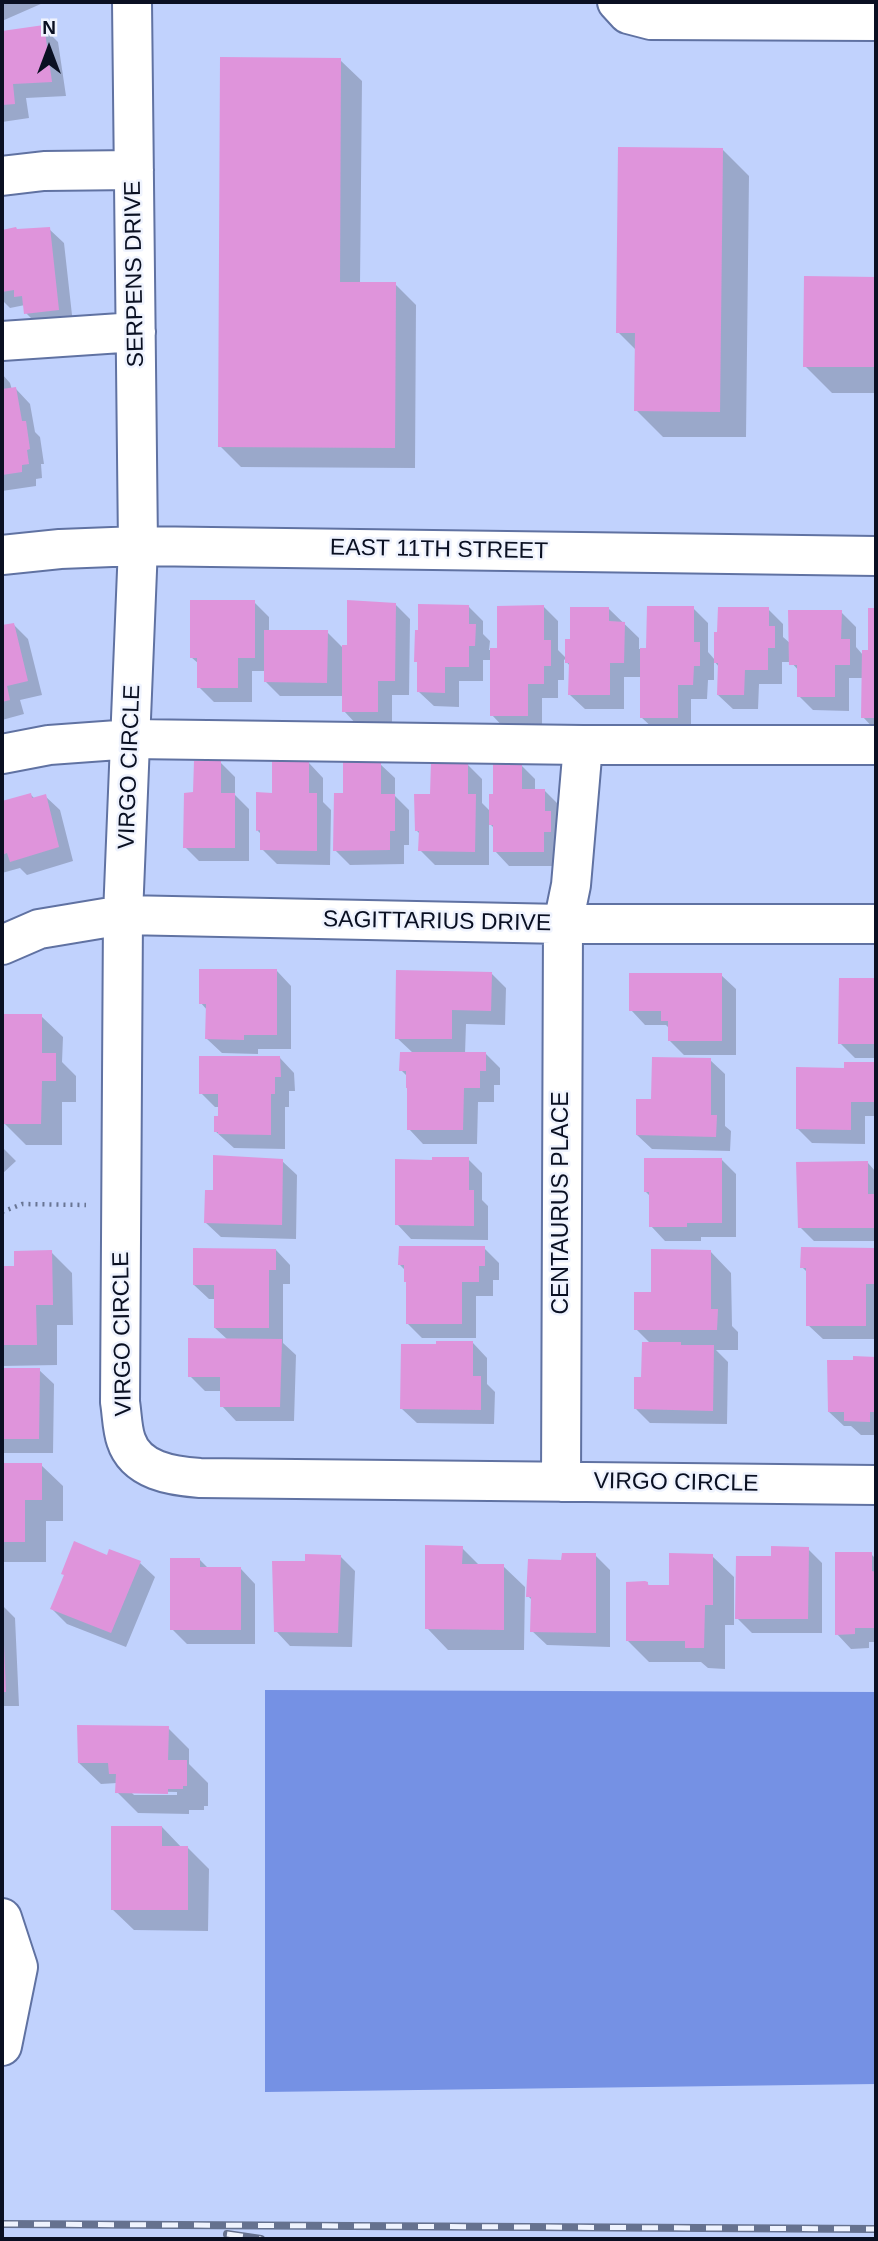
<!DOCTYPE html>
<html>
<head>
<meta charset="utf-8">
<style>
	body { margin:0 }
	#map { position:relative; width:878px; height:2241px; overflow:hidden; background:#c1d2fd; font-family:Arial,sans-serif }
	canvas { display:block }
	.frame { position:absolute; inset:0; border:4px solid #0a1022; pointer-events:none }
	.north { position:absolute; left:14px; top:14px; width:70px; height:70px; -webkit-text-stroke:5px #eff3fe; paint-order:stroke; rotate:0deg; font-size:19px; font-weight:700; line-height:28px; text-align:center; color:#0a1022 }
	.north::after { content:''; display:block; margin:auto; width:24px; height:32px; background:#0a1022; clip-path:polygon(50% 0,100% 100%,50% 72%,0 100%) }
</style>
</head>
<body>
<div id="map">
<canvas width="878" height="2241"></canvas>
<div class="frame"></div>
<div class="north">N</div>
</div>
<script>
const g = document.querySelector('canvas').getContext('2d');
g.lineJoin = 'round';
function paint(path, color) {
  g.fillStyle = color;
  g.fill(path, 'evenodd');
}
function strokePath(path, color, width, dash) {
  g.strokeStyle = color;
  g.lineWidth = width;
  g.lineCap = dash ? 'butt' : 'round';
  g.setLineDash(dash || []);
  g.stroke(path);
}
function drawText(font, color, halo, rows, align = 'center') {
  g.font = font + ' Arial,sans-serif';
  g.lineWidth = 5;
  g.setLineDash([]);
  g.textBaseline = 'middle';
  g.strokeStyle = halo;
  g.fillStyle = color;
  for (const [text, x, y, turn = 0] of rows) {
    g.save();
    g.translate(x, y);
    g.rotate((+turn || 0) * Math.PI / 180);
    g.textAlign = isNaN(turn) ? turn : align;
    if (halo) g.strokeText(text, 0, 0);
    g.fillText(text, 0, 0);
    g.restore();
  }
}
paint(new Path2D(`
	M265,1690L876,1692V2084L265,2092Z`), '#7591e4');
paint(new Path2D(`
	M2,2H43V3L2,21Z
	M43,27L58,42L66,96L26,98L29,118L2,122V32Z
	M340,60L362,81L360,284H395L416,305L415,468L241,467L220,446Z
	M723,150L749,176L746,437H663L636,410L637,351L618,332Z
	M16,229H49L64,243L73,324L41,328L26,313L25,305L10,308L2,300V232Z
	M805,278L876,279V393H832L805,366Z
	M2,374L10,383L12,390L16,389L30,404L35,432L40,437L44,464H41L42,478L36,479V486L2,491Z
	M254,602L269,617V632H327L344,649L395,604L410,619L409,695H392V726H358L344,711V696H280L265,681V671H252V702H214L199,687V664L191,657Z
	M469,607L483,621V634L490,641L489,650H499L544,607L558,621V650L567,659L571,641L609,609L639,638V649H648L693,608L708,623V652L715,660L768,609L783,624V637L791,644L841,612L856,627V647L863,655L870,652V610H876V731L863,717V678H849V711L813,710L799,696V671L791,662H782V684H759L758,709H733L718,695L719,667L714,661V680H708L707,699H691V731H656L641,717V677H624V709H585L570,695V666L564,659V680H558V698H542V730H506L492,715V660H483V681H459V707L434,706L419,692Z
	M13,624L28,639L42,695L20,700L24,714L2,720V627Z
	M220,762L235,777V795L249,809V861H199L185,847L195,794Z
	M309,763L323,778V802L331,810L330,865L277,864L262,849V835L257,830L273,795Z
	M380,764L395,778V796L409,810V845H404V864L350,865L335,850L345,795Z
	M467,764L482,779V803L491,812L521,765L535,779V790H544L559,805L558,866H509L495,851V829L489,823V865H435L420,850V834L416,830L431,796Z
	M31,795L35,799L45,796L60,810L73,861L27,875L20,868L2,873V803Z
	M277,971L291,986V1049H258V1054L222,1053L207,1039V1010L201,1003Z
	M491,973L506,988L505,1025L466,1024L465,1054H486L500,1068V1085H494V1102H478L477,1144H423L409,1129L407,1076L401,1070L413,1053L397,1038Z
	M721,975L736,989V1055H684L669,1040V1028L666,1025H645L631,1010Z
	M841,980H876V1058H855L840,1043Z
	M2,1016H41L63,1037L62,1062L76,1076V1102H62V1145H26L5,1124V1102L2,1101Z
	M280,1058L294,1073L295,1091H289V1107H285V1149L234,1148L215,1131L219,1117V1107H215L201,1093Z
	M710,1060L725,1074V1126L731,1131L730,1151L652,1149L637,1135L652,1101Z
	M846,1064H876V1116H865V1144L812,1143L797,1128L846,1070Z
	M2,1147L16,1161L2,1174Z
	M468,1159L482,1173V1200L488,1206V1240L411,1239L397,1224Z
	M721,1159L736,1174V1237H701V1241H665L651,1226V1197L645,1191Z
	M282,1161L297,1175L296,1239L221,1237L206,1223L214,1191Z
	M868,1163L876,1172V1241H814L800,1227Z
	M484,1248L499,1263V1280H493V1296H476V1338H422L407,1323L406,1271L400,1265Z
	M802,1249L876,1250V1339H823L808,1325V1273L802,1267Z
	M276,1250L290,1265V1284H283V1343L296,1355L294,1421H236L222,1406V1391H205L190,1376L228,1340L215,1328L216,1299H209L194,1285Z
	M710,1251L731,1273L732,1326L738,1332V1350H716L728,1362L727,1424L650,1423L636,1409L651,1344L636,1329L653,1293Z
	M51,1252L72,1273L73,1325H57V1365L2,1366V1268H16Z
	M473,1343L487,1358V1384L495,1392L494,1424L417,1423L402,1409Z
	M855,1358H876V1435H861L851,1426H844L829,1412Z
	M2,1370H39L54,1384L53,1453H2Z
	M2,1465H41L63,1486V1521H46V1562H2Z
	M462,1548L480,1566H503L525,1587L524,1650H448L427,1628Z
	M808,1549L822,1563V1633H752L737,1618L772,1558Z
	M871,1554L876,1559V1642H869V1648L851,1649L837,1634Z
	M595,1555L610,1570V1647L547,1645L532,1631L533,1601L528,1596L563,1562Z
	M340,1556L355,1571L352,1647L290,1646L276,1631L307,1563Z
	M712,1556L734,1577V1625H725V1669L708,1668L701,1662H649L628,1641L647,1583L650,1587H671Z
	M108,1557L140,1563L155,1577L126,1647L67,1624L52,1609Z
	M200,1560L209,1569H241L255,1584V1644H187L172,1629Z
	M2,1605L15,1618L19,1706H2Z
	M168,1728L189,1749V1764L208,1783V1806H204V1810H189V1814L138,1813L117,1792V1783L101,1784L79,1763ZM130,1791L177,1792V1795H134Z
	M162,1827L182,1848H188L209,1869L208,1931L134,1930L112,1909Z`), '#0003');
paint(new Path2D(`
	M44,25L52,82L13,84L15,104L2,105V31Z
	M220,57L341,58L340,282H396L395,448L218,447Z
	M618,147L723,148L720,412L634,411L635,333H616Z
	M16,227L17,229L50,227L59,310L24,314L22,296L14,297V290L2,292V230Z
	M804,276L876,277V367H803Z
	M16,387L22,421H26L30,449L27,450L29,464L22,465V472L2,475V389Z
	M190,600H255V658H238V688H197V658H190Z
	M347,600L396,603L395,681H378V712H342V645H347Z
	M418,604L469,605V624H476L475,646H469V667H445V693L417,692V662H414L415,630H418Z
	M544,605V640H551V666H544V684H528V716H490V648H497V606Z
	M647,606H694V642H700V666H694L693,685H678V718H640V648H646Z
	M570,607H609V621L625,622L624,663H610V695H568L569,663H565V639H570Z
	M718,607H769V626H775V648H768V670H745L744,695H717L718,663H714V632H717Z
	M868,608H876V718H861L862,650H868Z
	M788,610H842L841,639H850V665H835V697H797V665H789Z
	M14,623L28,681L7,686L10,700L2,702V625Z
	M264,630H328L327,683L264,682Z
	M194,761H221V793H235V848H183L184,793L193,792Z
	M272,761H309V793H317V851L260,850V830L256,831V792L272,793Z
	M343,762H381V794H395V831H390V850L333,851L334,793H343Z
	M431,762H468V794H476L475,852L418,851L419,831H415L414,794H430Z
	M493,762L522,763V789H545V811H551V832H544V852H493V825H489V794H493Z
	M31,793L32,798L46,794L59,847L10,862L7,853L2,855V801Z
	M199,969H277V1035H244V1040L205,1039L206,1004H199Z
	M396,970L492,972L491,1011L452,1010V1039H395Z
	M629,973H722V1041H668V1021H661V1011H629Z
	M839,978H876V1044H838Z
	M2,1014H42V1053H56V1081H42L41,1124H3Z
	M400,1052H486V1071H480V1088H464L463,1130H407V1088H406V1071H399Z
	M199,1056H280L281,1077H275V1094H271V1135L218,1134V1132H214V1116H218V1094H199Z
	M652,1057L711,1058V1115H717L716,1137L636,1135V1099H651Z
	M844,1062H876V1102H851V1130L796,1129V1067L844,1068Z
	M213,1155L283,1159L282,1225L204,1223L205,1190H213Z
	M432,1157H469V1190H474V1226L395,1225V1159L432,1160Z
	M644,1158H722V1223H687V1227H649V1192H644Z
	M868,1161V1194H876V1228H798L796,1162Z
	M399,1246H485V1266H479V1282H462V1324H406V1282H404V1265H398Z
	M801,1247L876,1248V1284H866V1326H806V1268H800Z
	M193,1248L276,1249V1270H269V1328H214V1285H193Z
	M651,1249L711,1250V1309H718L717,1330H634V1292H651Z
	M52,1250L53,1305H36L37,1345H2V1266H14V1251Z
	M188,1338L282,1339L280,1407H220V1377H188Z
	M436,1341H473V1376H481V1410L400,1409L401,1344H436Z
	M642,1342H681V1345H714L713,1411L634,1409V1377H641Z
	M853,1356L876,1357V1412H870V1422L844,1421V1412H828L827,1360H853Z
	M2,1368H40L39,1439H2Z
	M2,1463H42V1500H25V1542H2Z
	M74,1541L107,1555L109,1549L141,1561L111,1633L50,1609L64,1575L61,1574Z
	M425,1545L463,1546L462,1564H504V1630L425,1629Z
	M771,1546L809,1547L808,1619H735L736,1556H771Z
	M835,1552H872V1571L876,1572V1628H855V1634L835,1635Z
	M562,1553H596V1633L530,1632L531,1597H526L528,1559L561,1560Z
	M669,1553L713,1554V1605H705L704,1648H685V1641H626V1582L645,1581L648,1582V1585H669Z
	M305,1554L341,1555L338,1633L274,1632L272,1561H305Z
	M170,1558H200V1567H241V1630H170Z
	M2,1645H4L6,1692H2Z
	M77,1725L169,1726L168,1760H187V1786H183V1789H168V1794L115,1793L116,1774H109L108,1763H78Z
	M111,1826H162V1846H188V1910H111Z`), '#df94db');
const minor = new Path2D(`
	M132,2L138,546L123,915L120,1402C122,1414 122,1429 126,1440C136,1471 172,1476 200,1478L876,1485
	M617,2L628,14L651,20L876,21
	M2,176L44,171L134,170
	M2,341L136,332
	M2,555L60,549L138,546L876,556
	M2,754L49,745L132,739L583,745H876
	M2,945L39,929L123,915L563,924H876
	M561,1482L563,924L571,885L583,745
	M2,1918L18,1967L2,2046`);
strokePath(minor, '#6072a2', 42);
strokePath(new Path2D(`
	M2,1212L22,1204L86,1205`), '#697594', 4.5, [2, 5]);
strokePath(minor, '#fff', 38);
const rail = new Path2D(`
	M2,2224L876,2229
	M227,2234L261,2239`);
strokePath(rail, '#65718f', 8);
strokePath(rail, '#eff3fe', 5, [16]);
drawText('23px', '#0a1022', '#eff3fe', [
	["SERPENS DRIVE",135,274,-91],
	["EAST 11TH STREET",439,550,1],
	["VIRGO CIRCLE",130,767,-88],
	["SAGITTARIUS DRIVE",437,922,1],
	["CENTAURUS PLACE",562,1203,-90],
	["VIRGO CIRCLE",123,1334,-91],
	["VIRGO CIRCLE",676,1483,1]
]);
</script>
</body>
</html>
